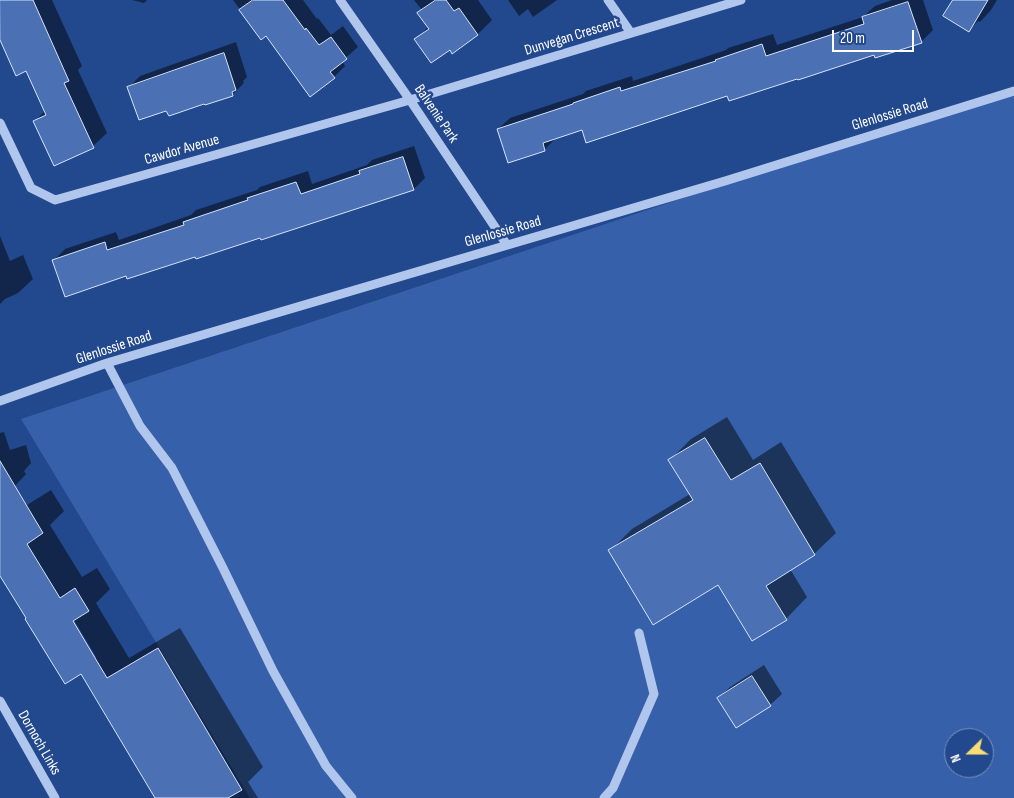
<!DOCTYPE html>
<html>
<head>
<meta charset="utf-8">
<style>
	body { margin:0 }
	#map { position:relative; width:1014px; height:798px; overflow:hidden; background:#22488d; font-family:"Sofia Sans Condensed",sans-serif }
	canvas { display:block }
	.north { position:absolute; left:944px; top:728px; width:50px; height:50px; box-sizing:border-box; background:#22488d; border:1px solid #7a91bb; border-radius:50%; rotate:248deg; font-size:14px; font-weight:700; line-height:20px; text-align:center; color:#fff }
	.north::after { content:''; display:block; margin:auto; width:18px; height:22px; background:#f7dd73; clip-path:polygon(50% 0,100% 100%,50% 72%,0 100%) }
	.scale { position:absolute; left:832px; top:30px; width:82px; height:22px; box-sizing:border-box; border:2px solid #fff; border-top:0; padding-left:6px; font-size:15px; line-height:18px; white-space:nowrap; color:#fff; -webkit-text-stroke:4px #22488d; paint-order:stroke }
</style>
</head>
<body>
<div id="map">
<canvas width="1014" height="798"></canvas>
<div class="north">N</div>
<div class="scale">20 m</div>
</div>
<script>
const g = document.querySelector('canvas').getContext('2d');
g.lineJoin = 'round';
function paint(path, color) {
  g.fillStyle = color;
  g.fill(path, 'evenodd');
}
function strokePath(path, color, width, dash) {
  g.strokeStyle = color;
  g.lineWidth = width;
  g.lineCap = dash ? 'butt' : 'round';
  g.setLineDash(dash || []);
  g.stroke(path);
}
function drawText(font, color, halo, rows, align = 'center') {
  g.font = font + ' "Sofia Sans Condensed",sans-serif';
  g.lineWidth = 5;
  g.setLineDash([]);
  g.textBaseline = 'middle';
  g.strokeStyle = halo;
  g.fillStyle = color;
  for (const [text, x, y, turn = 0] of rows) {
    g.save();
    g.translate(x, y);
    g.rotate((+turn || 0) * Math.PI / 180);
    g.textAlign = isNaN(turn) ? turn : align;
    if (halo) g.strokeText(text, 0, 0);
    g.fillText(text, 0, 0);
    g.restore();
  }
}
paint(new Path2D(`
	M1014,91V798H250L21,419L719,186ZM954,738H984V768H954Z`), '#3660aa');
paint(new Path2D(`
	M0,0H52L82,66L78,70L107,133L93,146L35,121L46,110L0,13Z
	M132,0H147L144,3Z
	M233,0H303L317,19L318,18L331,35L343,26L358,47L342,61L345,66L334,77L266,34L261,38Z
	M414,0H478L492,20L477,35L450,48L416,40L428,27L422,10Z
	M508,0H557L533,17L528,9L519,16Z
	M892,0H923L933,30L921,42L875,54L798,77L583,129L556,138L544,150L498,129L510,118L583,94L586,91L632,76L633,81L726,50L728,48L773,34L777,45L863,17L875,6Z
	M955,0H997L991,10L980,22L978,21L969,30Z
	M236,42L247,77L243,81L244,83L232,95L167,109L129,87L140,76Z
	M414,146L425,178L414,189L261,236L127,275L54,260L65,249L116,232L119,240L191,215L196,210L257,190L260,187L308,171L312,184L367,165L372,160Z
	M0,236L10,261L23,255L33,279L18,293L5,299L0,304Z
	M727,417L753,460L781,442L836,533L814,554L790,569L807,597L786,619L719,584L610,551L632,529L690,494L670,460L691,439Z
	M4,432L10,450L26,445L31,463L24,471L26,474L15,486L0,490V433Z
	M51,490L64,511L50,525L82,577L97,568L110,589L96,603L129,658L180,628L263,767L248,782L258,798H156L81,672L27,618L0,573V522ZM71,615L96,657L94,659L68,617Z
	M764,665L782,694L770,705L718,698L730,687Z`), '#0007');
const building = new Path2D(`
	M0,0H33L69,81L64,83L94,148L54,166L33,121L46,115L26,71L16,76L0,40Z
	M253,0H283L305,30L306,28L319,45L331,37L347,59L330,72L335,78L310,97L266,36L261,40L239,10Z
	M436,0H446L454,11L459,8L478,35L452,54L450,50L431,63L414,39L429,29L417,13Z
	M953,0H988L969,32L943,16Z
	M908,2L922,43L875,58L874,55L798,80L797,79L729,101L727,96L586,143L582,130L543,143L545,151L508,163L497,129L573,104V103L620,87L621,91L716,61L715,60L762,44L766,56L864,24L862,17Z
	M224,53L236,90L232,92L233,96L205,105L204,104L169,116L166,111L139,120L127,87Z
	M403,157L414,190L261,240L260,238L196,259L195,257L127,279L126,276L65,297L52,260L105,242L107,250L184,225L183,222L248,200L247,198L296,182L301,194L360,174L359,171Z
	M705,438L731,480L760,463L815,555L766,586L787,620L752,641L718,585L653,625L608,550L693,500L668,460Z
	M0,461L43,533L27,544L60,598L75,588L89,611L73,621L107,678L158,648L242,790L228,798H155L81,674L65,684L25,619L26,618L0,576Z
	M752,676L771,706L736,728L717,698Z`);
paint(building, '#4b70b4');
strokePath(building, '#d6e3f9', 1);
strokePath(new Path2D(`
	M340,0L410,100L507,245
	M608,0L631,33
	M0,123L31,188L55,200L410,100L741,0
	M107,363L140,426L172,468L223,568L273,671L326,766L352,798
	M0,401L107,363L725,181L1014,91
	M0,701L55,798
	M604,798L613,788L654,694L639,633`), '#b1c6ec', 9);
drawText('15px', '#fff', '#22488d', [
	["Dunvegan Crescent",572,37,-17],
	["Balvenie Park",436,114,56],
	["Glenlossie Road",890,115,-17],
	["Cawdor Avenue",182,150,-16],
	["Glenlossie Road",503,232,-16],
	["Glenlossie Road",114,348,-18],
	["Dornoch Links",39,743,60]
]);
</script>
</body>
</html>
